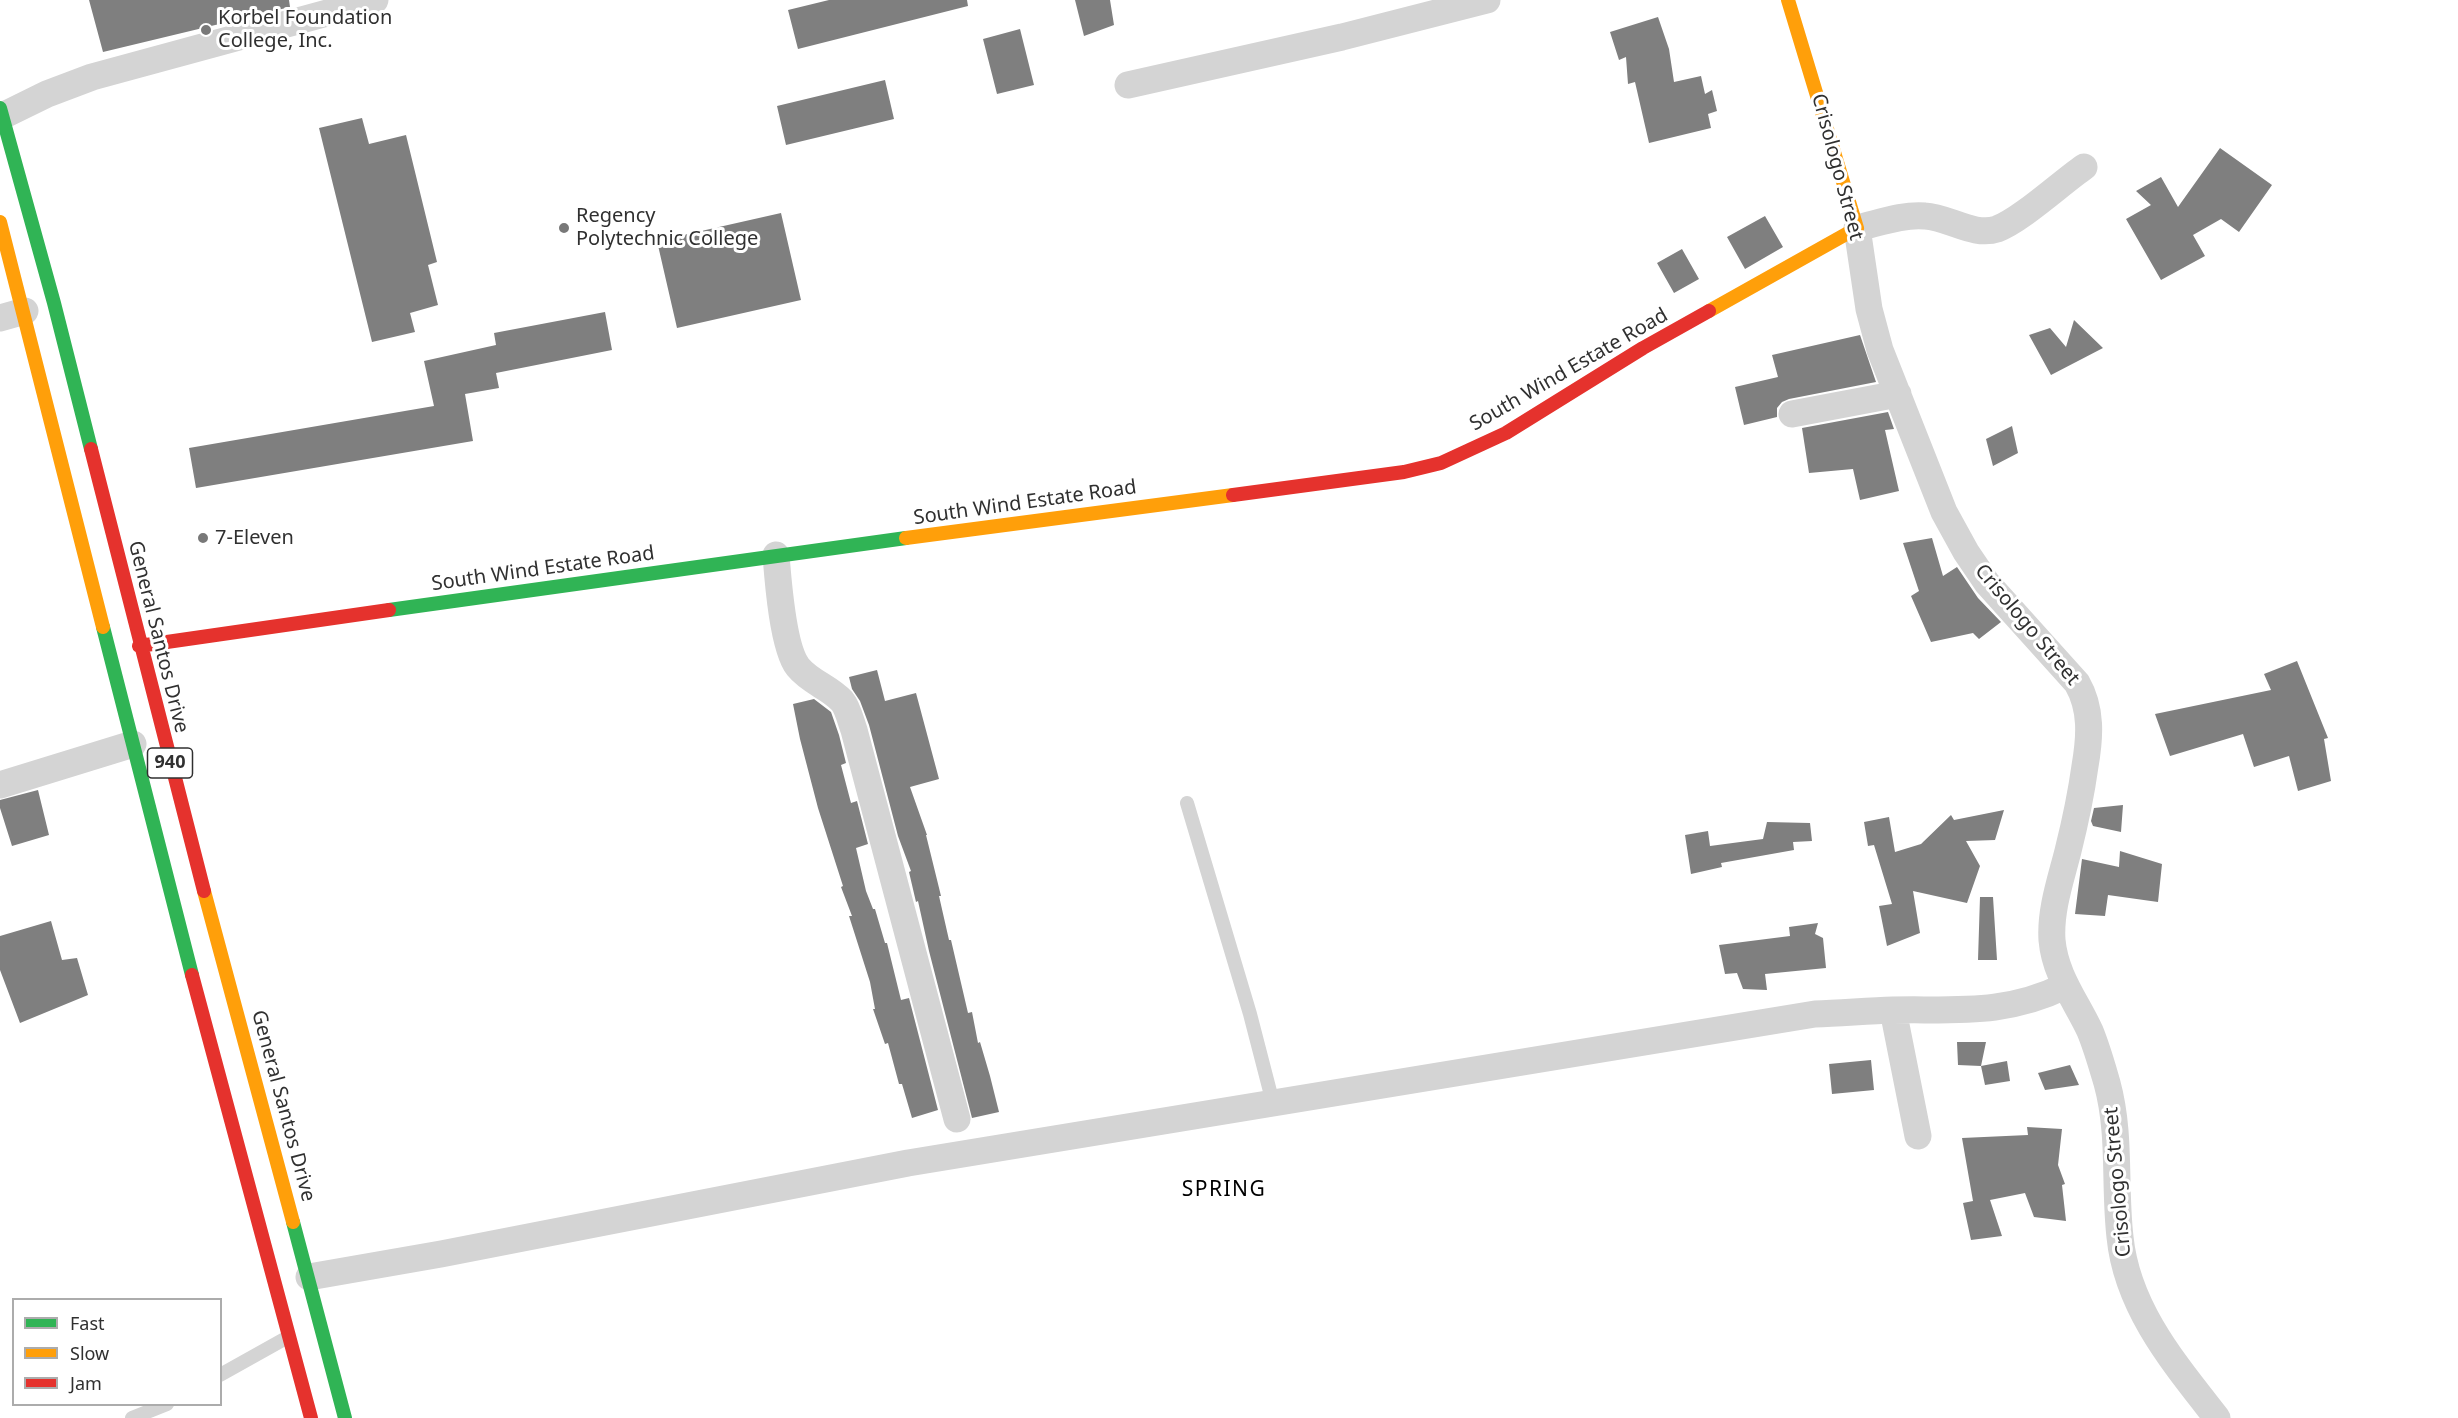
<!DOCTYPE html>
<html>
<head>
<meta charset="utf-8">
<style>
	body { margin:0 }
	#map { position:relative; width:2458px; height:1418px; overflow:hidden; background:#fff; font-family:"Noto Sans",sans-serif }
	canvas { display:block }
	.legend { position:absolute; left:12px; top:1298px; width:210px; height:108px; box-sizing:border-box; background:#fff; border:2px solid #acacac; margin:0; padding:8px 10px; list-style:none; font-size:18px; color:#303030 }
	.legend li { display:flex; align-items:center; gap:12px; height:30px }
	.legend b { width:30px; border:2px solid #acacac }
</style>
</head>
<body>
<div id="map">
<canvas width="2458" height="1418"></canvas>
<ul class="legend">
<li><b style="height:8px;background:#30b455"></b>Fast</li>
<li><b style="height:8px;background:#ff9f0a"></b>Slow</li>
<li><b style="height:8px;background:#e5322d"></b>Jam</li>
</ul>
</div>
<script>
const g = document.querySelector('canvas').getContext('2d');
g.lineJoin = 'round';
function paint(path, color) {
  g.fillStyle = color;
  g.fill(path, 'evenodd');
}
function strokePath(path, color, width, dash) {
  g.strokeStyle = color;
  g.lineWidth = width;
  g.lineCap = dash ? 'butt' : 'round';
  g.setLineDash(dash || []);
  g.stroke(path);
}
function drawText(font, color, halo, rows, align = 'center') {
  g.font = font + ' "Noto Sans",sans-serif';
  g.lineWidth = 6;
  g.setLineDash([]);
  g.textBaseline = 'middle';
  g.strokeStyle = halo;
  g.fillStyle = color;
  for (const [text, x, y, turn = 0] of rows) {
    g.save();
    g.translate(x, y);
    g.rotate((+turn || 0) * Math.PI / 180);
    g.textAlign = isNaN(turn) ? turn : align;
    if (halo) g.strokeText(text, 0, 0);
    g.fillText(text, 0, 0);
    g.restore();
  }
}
paint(new Path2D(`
	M89,0H289L290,7L103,52Z
	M829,0H967L968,6L798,49L788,10Z
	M1075,0H1110L1114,25L1084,36Z
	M1658,17L1669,49L1674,82L1701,76L1705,94L1712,90L1717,111L1708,114L1711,128L1649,143L1635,82L1628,84L1626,57L1619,60L1610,32Z
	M1020,29L1034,85L997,94L983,39Z
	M885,80L894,119L786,145L777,106Z
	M362,118L369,144L406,135L437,262L428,265L438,305L410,313L415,332L372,342L319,128Z
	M2220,148L2272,185L2239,232L2221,219L2193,235L2205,256L2161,280L2126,219L2151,205L2136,191L2161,177L2178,207Z
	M781,213L801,300L677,328L657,241Z
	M1765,216L1783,247L1745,269L1727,237Z
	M1682,249L1699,279L1674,293L1657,263Z
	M605,312L612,350L496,373L499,388L465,394L473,441L196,488L189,448L434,406L424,361L496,345L494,333Z
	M2074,320L2103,348L2051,375L2029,335L2050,328L2066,347Z
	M1860,335L1876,382L1789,399L1782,402L1777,408V417L1744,425L1735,387L1778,377L1772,355Z
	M1888,412L1894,429L1885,430L1899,491L1860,500L1853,469L1809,473L1802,428Z
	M2012,426L2018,453L1993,466L1986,439Z
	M1932,538L1943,576L1957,567L1978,598L2001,622L1979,639L1973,633L1931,642L1911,596L1919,591L1903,543Z
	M2297,661L2328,738L2324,739L2331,781L2298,791L2289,756L2254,767L2243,734L2170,756L2155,714L2271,690L2264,674Z
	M877,670L885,701L916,693L939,779L910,787L927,835H926L941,896H939L949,940H951L968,1013L972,1012L978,1043L980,1042L990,1076L999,1112L972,1118L929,951L918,901L916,902L909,872L911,871L898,836L869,725L860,701L852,689L849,677Z
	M814,699L831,712L839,735L846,763L841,765L851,803L857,801L868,844L856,848L866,891L873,909H875L885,943H887L901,1000L909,998L938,1110L912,1118L902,1084H899L888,1043L885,1044L873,1009H875L870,982L849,916H852L841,887L843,886L818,808L800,739L793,704Z
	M38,790L49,835L12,846L0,808V800Z
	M2123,805L2121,832L2093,826L2091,821L2094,808Z
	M2004,810L1995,840L1966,841L1980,866L1967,903L1913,891L1920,933L1887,946L1879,906L1892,904L1874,845L1868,846L1864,822L1889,817L1895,852L1921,844L1951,815L1954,820Z
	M1767,822L1810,823L1812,841L1793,842L1794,850L1721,863L1722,867L1691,874L1685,835L1708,831L1710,846L1763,839Z
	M2120,851L2162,864L2158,902L2108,895L2105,916L2075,914L2082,859L2119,867Z
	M1980,897H1993L1997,960H1978Z
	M51,921L62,960L77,958L88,995L20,1023L0,970V936Z
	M1818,923L1815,934L1823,938L1826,968L1765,974L1767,990L1743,989L1737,973L1725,974L1719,945L1790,936L1789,927Z
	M1957,1042H1986L1981,1066L1958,1065Z
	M1871,1060L1874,1090L1832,1094L1829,1064Z
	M2007,1061L2010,1081L1985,1085L1981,1066Z
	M2070,1065L2079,1085L2045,1090L2038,1073Z
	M2027,1127L2062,1129L2058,1165L2065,1184L2062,1185L2066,1221L2034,1217L2025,1193L1990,1200L2002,1236L1971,1240L1963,1203L1973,1201L1962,1138L2028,1135Z`), '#7f7f7f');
strokePath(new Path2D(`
	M1187,803L1250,1014L1273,1103
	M220,1375L288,1337
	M132,1418L167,1404`), '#d4d4d4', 14);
strokePath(new Path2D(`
	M1128,85L1342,37L1487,0
	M2,116L47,94L92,77L375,0
	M2084,167C2061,183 2021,220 1997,229C1974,237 1948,217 1925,216C1903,214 1879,223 1857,228L1869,309L1880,350L1944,512L1966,552L1987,583L2077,683C2092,709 2090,737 2085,766C2081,795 2075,823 2068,851C2061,879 2050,910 2052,940C2055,975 2076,1001 2090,1031C2097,1048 2102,1066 2107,1083C2121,1134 2114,1185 2120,1237C2127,1308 2174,1363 2217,1418
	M0,318L25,311
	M1792,414L1898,394
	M776,555C778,581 783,648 798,667C810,682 829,687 842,701C848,708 851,722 854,730L957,1119
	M0,785L133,744
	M1893,1010L1918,1136
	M309,1277L441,1254L908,1163L1815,1014C1841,1013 1867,1011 1893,1010C1957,1009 2006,1015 2065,986`), '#d4d4d4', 27);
strokePath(new Path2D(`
	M0,108L54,303L91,449
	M389,610L906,538
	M103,627L192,975
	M293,1222L345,1418`), '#30b455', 14);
strokePath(new Path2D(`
	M0,222L103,627
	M1709,311L1857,228L1788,0
	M906,538L1233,495
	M204,891L293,1222`), '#ff9f0a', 14);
strokePath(new Path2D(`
	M91,449L204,891
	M1233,495L1404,472L1441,463L1506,433L1643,348L1709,311
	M139,646L389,610
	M192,975L311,1418`), '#e5322d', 14);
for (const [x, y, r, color] of [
	[206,30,6,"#787878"],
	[564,228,6,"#787878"],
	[203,538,6,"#787878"]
]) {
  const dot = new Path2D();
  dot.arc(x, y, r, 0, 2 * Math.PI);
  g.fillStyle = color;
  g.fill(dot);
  strokePath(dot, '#fff', 2);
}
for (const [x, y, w] of [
	[170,763,45]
]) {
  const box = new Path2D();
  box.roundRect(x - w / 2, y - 15, w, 30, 4.5);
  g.fillStyle = '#fff';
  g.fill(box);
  strokePath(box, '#303030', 1.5);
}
drawText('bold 18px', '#303030', null, [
	["940",170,763]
]);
drawText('20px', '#303030', '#fff', [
	["Korbel Foundation",218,18],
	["College, Inc.",218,41],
	["Regency",576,216],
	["Polytechnic College",576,239],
	["7-Eleven",215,538]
], 'left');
drawText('20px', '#303030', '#fff', [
	["Crisologo Street",1837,167,75],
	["South Wind Estate Road",1569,370,-30],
	["South Wind Estate Road",1025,503,-8],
	["South Wind Estate Road",543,569,-8],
	["Crisologo Street",2027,625,50],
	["General Santos Drive",158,637,76],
	["General Santos Drive",283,1106,75],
	["Crisologo Street",2118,1182,-95]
]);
g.letterSpacing = '1.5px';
drawText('21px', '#000', '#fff', [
	["SPRING",1224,1190]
]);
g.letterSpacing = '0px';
</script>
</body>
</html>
